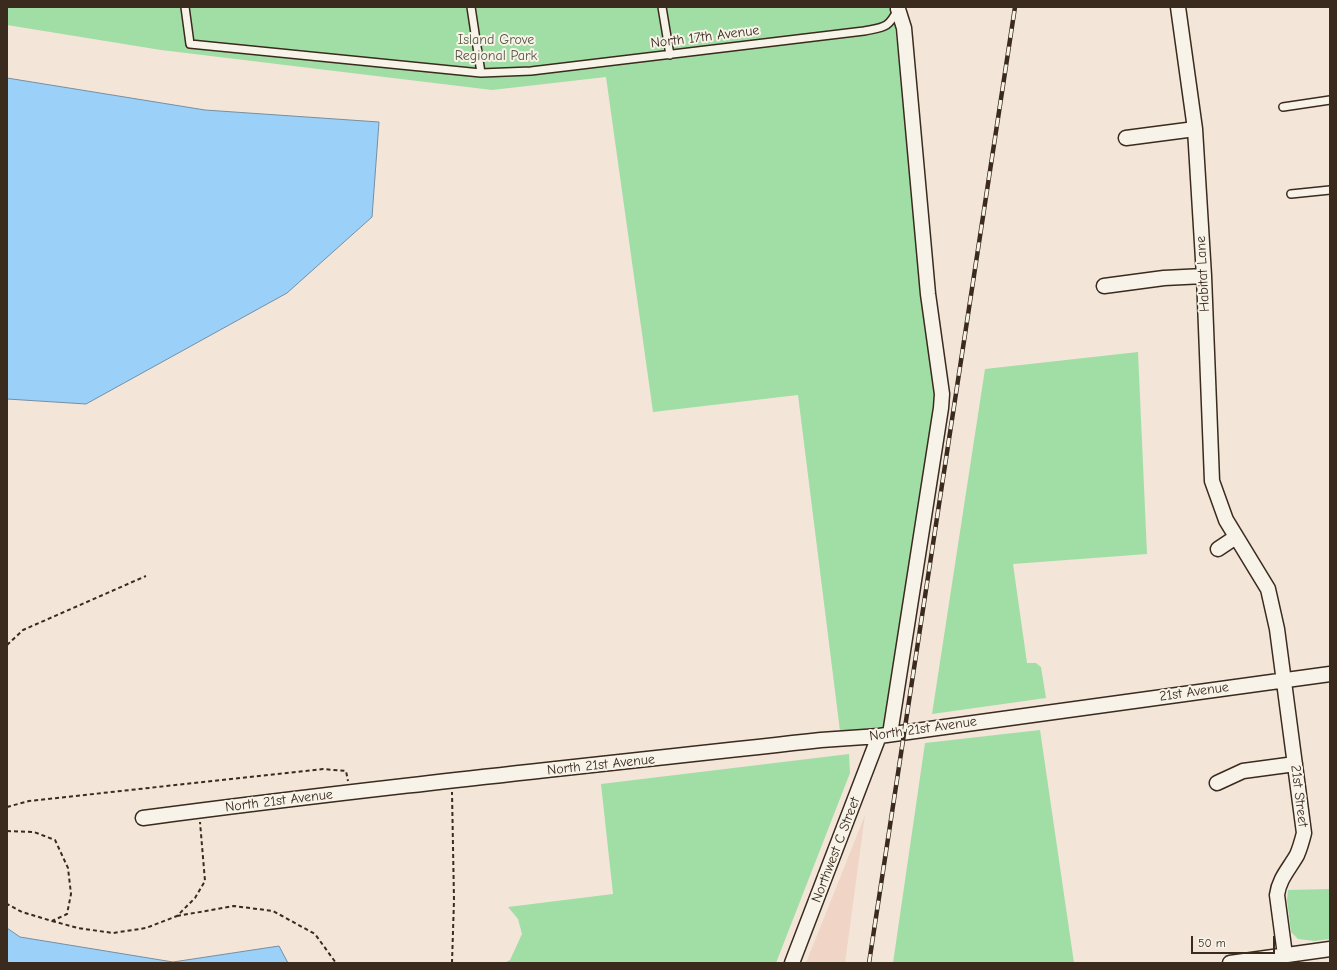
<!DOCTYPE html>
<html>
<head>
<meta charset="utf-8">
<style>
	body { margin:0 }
	#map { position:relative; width:1337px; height:970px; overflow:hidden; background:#f4e5d9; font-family:"Comic Neue",sans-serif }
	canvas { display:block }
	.frame { position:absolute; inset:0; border:8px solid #3b2a1e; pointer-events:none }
	.scale { position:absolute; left:1191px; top:936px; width:84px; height:18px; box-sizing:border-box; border:2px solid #3b2a1e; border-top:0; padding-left:5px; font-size:12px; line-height:14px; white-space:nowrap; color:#3b2a1e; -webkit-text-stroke:3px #f7f3e8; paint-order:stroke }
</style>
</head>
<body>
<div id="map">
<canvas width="1337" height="970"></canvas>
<div class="frame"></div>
<div class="scale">50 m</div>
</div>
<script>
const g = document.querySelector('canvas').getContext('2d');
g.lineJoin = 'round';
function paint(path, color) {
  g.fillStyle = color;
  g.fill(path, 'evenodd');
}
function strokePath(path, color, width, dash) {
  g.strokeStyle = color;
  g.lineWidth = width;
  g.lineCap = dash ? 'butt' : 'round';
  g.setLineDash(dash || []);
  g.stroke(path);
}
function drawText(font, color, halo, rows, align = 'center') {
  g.font = font + ' "Comic Neue",sans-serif';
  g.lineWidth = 4;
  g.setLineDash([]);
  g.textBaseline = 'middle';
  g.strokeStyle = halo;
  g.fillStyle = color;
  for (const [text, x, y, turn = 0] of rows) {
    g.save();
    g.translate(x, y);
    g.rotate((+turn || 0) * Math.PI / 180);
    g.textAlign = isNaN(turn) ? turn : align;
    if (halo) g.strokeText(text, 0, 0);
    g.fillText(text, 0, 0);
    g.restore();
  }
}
paint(new Path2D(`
	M865,815L845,963H806Z`), '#f0d5c6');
paint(new Path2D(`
	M7,7H893L935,396L887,727L840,731L798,395L653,412L606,77L492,90L161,50L7,25Z
	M1138,352L1147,554L1013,564L1027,663H1036L1041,667L1046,698L932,714L985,369Z
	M1040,730L1074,963H893L925,743Z
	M849,754L850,773L776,963H504L510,960L522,934L518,919L508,907L613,894L601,784Z
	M1330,889V939L1315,941L1298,939L1291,932L1287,900L1288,890Z`), '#a0dea5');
const water = new Path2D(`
	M7,78L205,110L379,122L372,217L287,293L86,404L7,399Z
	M7,928L20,937L173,962L279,946L288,963H7Z`);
paint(water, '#9bd1f9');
strokePath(water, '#758ea1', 1);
const service = new Path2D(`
	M185,7L190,44L481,73L531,71L864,31C884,27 888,29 898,9
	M471,7L481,73
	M662,7L670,55
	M1283,107L1330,100
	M1291,194L1330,190`);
const minor = new Path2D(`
	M1178,7L1195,129L1204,276L1212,481L1226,520L1268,589L1277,629L1304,833C1302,841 1300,848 1297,855C1289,869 1279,879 1277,895L1285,955
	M1126,138L1195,129
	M1104,286L1164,278L1204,276
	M1218,549L1236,537
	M890,734L941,408L942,394L928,294L904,28L898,9
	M1217,783L1243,771L1295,764
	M143,818C369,788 595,765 821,740L879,736L1330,674
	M792,963L879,736
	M1230,963L1330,949`);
strokePath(service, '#3b2a1e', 10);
strokePath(minor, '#3b2a1e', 17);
strokePath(new Path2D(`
	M7,645L23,630L146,576
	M7,807L29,801L323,769L346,771L348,781
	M7,831L34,832L55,840L68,868L71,894L67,914L52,921L22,912L7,904
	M177,916L234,906L273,911L315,934L336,963
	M52,921L78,928L113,933L146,928L177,916L195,898L205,881L200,822
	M452,963L454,900L452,792`), '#3b2a1e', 2, [4, 3]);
strokePath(service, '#f7f3e8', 7);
strokePath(minor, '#f7f3e8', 14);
const rail = new Path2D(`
	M869,963L1015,7`);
strokePath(rail, '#3b2a1e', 4.5);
strokePath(rail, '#f7f3e8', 3, [9]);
drawText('14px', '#3b2a1e', '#f7f3e8', [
	["North 17th Avenue",705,37,-7],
	["Habitat Lane",1203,274,-93],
	["21st Avenue",1194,692,-8],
	["North 21st Avenue",923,729,-8],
	["North 21st Avenue",601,765,-6],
	["21st Street",1299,796,83],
	["North 21st Avenue",279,801,-7],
	["Northwest C Street",836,850,-69]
]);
drawText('14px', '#545740', '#f7f3e8', [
	["Island Grove",496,40],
	["Regional Park",496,56]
]);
</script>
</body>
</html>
